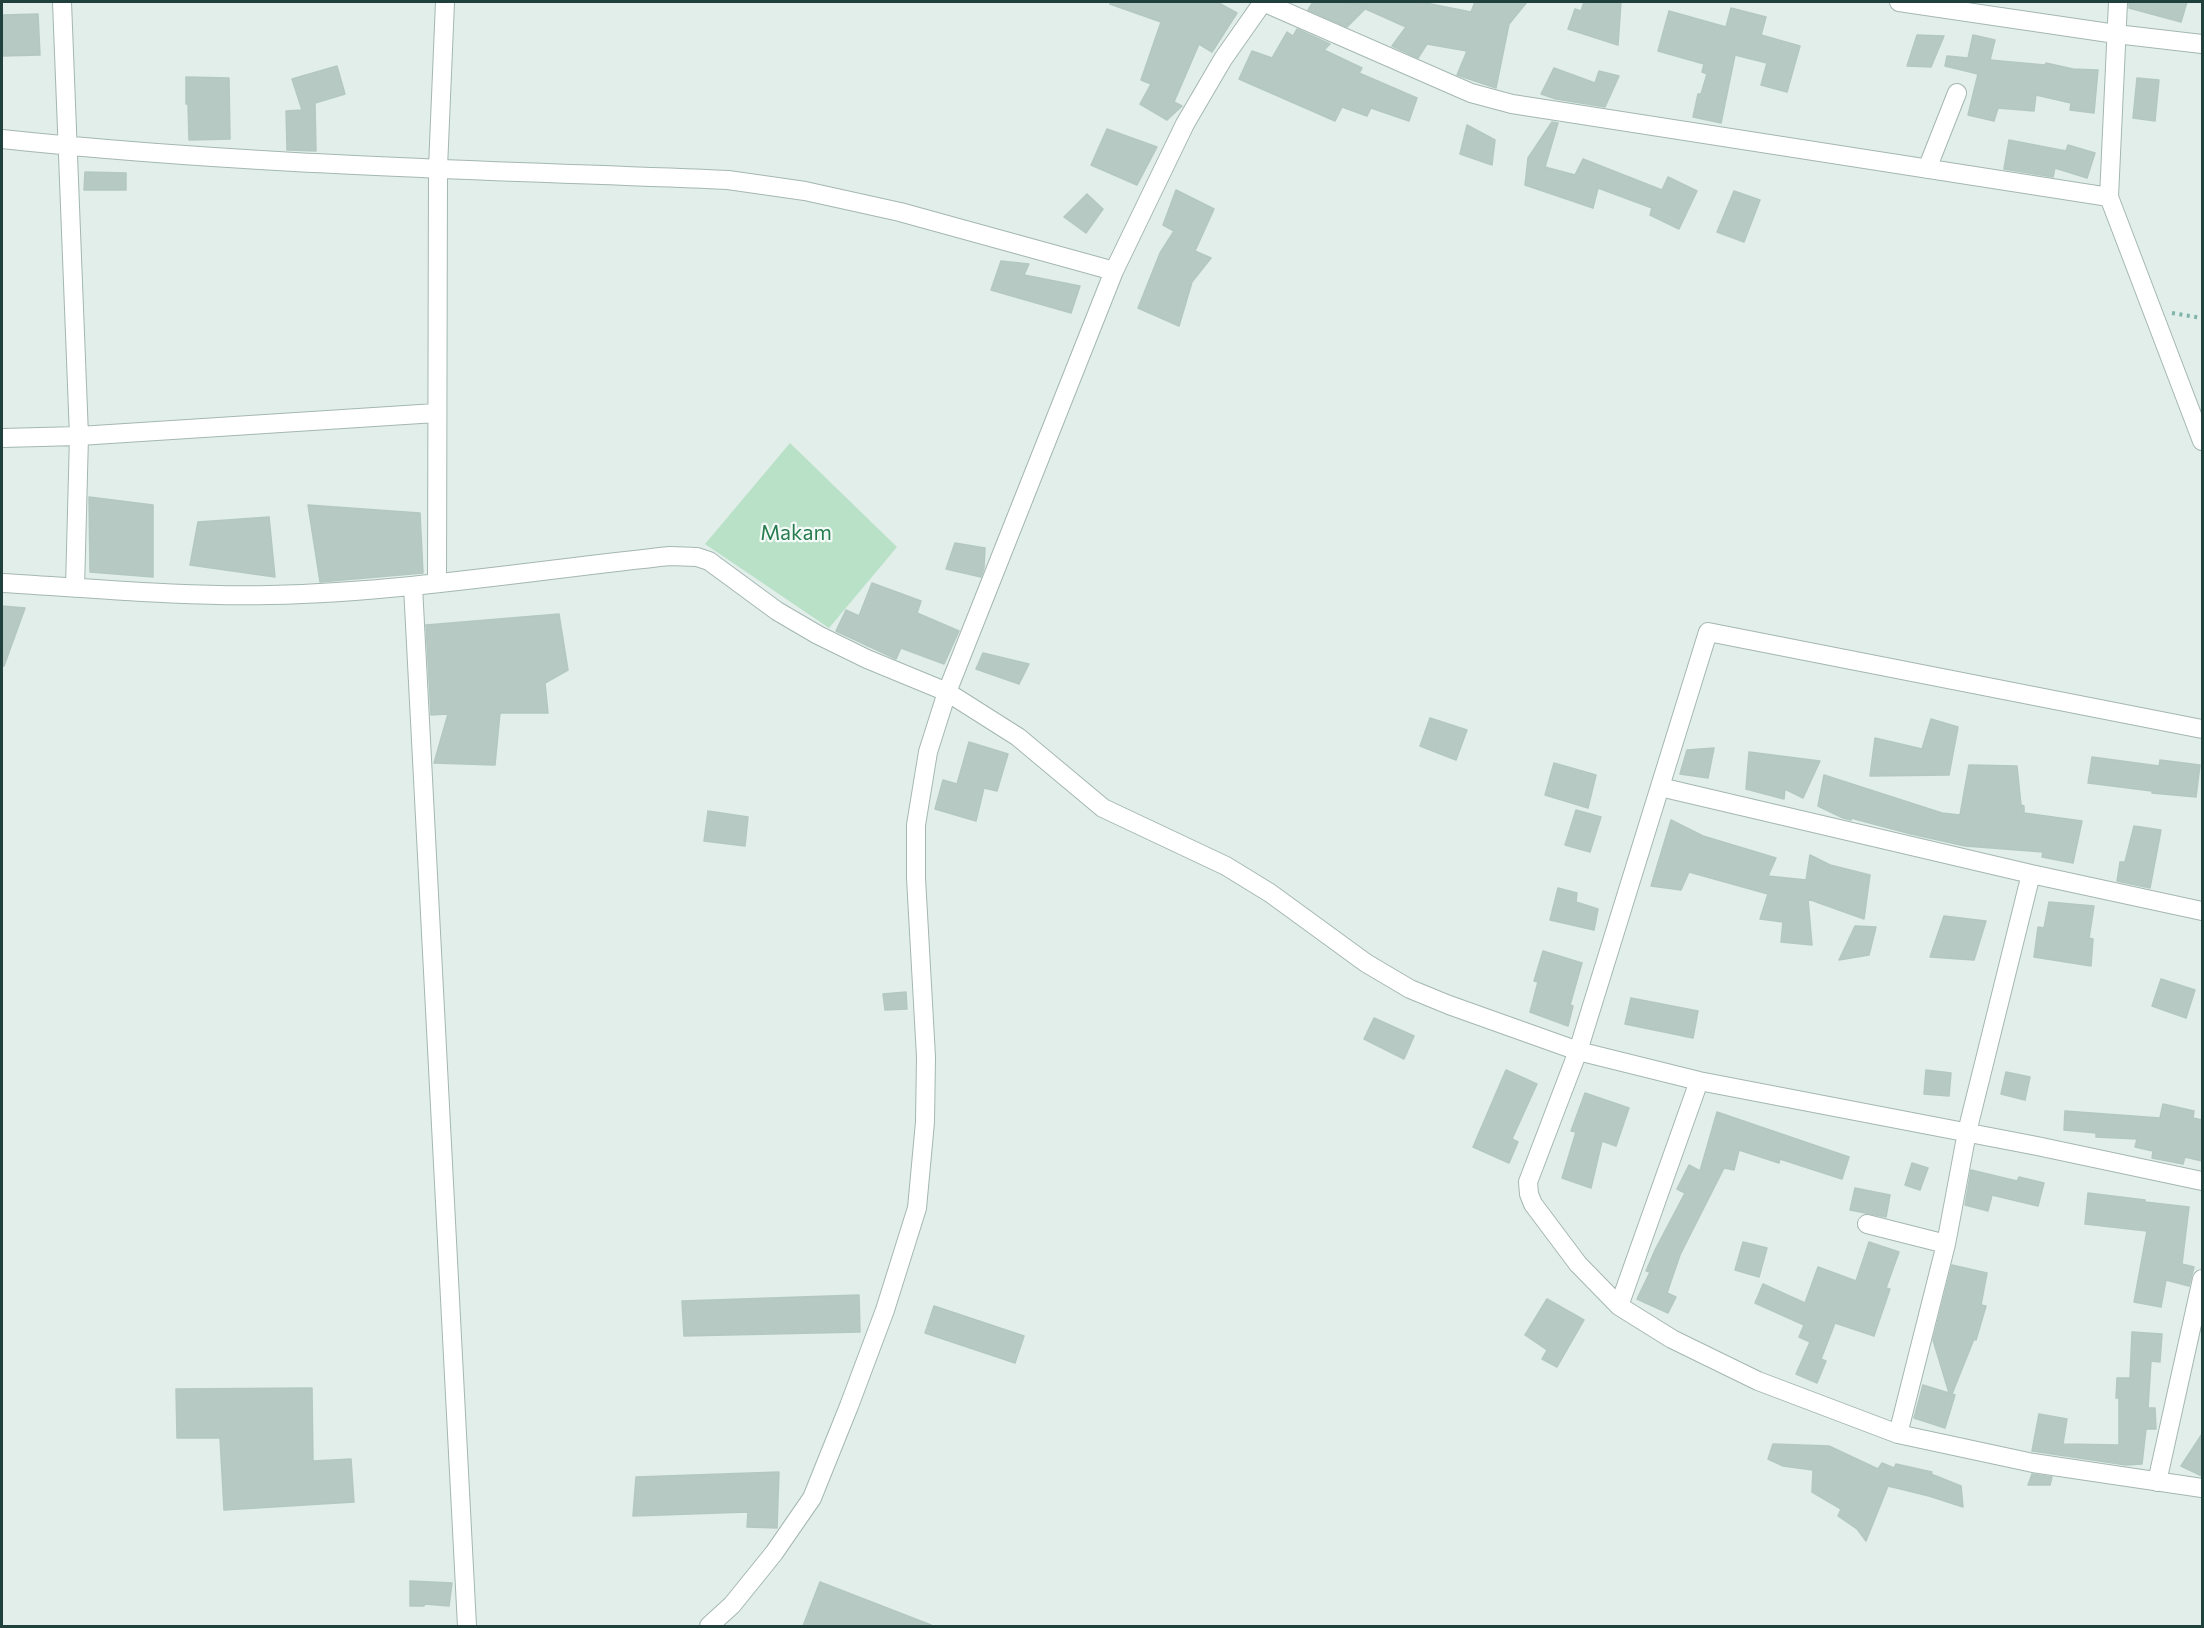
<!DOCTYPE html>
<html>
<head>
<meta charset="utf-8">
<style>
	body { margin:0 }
	#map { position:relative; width:2204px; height:1628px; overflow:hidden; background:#e2eeea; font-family:Commissioner,sans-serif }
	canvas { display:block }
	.frame { position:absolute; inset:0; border:3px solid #20413b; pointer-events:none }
</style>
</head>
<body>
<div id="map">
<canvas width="2204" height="1628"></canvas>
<div class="frame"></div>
</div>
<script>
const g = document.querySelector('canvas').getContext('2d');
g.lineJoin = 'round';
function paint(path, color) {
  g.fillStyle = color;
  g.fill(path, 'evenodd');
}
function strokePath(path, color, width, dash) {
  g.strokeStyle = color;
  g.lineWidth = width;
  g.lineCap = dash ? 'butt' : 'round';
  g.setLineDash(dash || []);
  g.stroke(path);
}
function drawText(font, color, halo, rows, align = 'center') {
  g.font = font + ' Commissioner,sans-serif';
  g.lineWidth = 4.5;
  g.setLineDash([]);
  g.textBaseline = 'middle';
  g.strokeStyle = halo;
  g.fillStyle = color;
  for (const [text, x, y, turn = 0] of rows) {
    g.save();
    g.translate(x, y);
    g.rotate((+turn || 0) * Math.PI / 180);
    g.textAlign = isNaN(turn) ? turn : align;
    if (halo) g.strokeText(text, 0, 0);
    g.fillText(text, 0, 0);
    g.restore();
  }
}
paint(new Path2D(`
	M790,443L897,547L829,628L705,544Z`), '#b9e1c7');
const building = new Path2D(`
	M1110,2H1217L1237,13L1212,52L1199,44L1174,102L1182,106L1167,120L1140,104L1151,84L1141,80L1161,22L1110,4Z
	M1313,2H1347L1366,8L1347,27L1308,10Z
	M1350,2H1421L1471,12L1475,2H1527L1509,24L1496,88L1457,75L1467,51L1427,44L1418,58L1392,46L1406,27Z
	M1584,2H1621L1618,45L1568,29L1575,9L1581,11Z
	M2129,2H2187L2181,22L2129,8Z
	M1731,8L1766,17L1761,35L1800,46L1787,92L1761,85L1767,63L1735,55L1721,123L1693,117L1698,94H1701L1707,74L1702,72L1704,64L1658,51L1669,11L1726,27Z
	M38,14L40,55L2,56V15Z
	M1297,29L1330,44L1324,50L1362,68L1359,73L1417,98L1409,121L1371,108L1367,116L1342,107L1335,121L1239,79L1252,51L1272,58L1287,32L1293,36Z
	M1917,35L1944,36L1931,67L1907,66Z
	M1973,35L1995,40L1990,60L2045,65L2046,63L2073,69L2098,70L2094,113L2070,110L2071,103L2036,95L2034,111L1998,108L1994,121L1968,115L1978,74L1945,66L1947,56L1968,58Z
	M337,66L345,94L315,103L316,151L287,150L286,111L302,110L292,79Z
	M1554,68L1595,83L1599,71L1619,76L1605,107L1556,99L1541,94Z
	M186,77L229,78L230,139L189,140L188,104H186Z
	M2137,78L2159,80L2155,121L2133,118Z
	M1552,122L1558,123L1545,167L1575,175L1583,159L1662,190L1668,177L1697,191L1679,229L1650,215L1652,208L1598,188L1593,208L1525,185L1528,158Z
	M1467,125L1495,140L1492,165L1460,154Z
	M1107,129L1157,147L1137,185L1091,165Z
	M2009,140L2066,151L2068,145L2095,153L2087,178L2055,168L2053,177L2004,169Z
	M85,172L126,173V190H84Z
	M1176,190L1214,209L1195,251L1211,258L1192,282L1179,326L1138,308L1160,253L1174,231L1163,225Z
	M1734,191L1760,200L1744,242L1717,232Z
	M1087,194L1103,209L1086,233L1064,217Z
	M1001,261L1029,264L1024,275L1080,286L1071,313L991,290Z
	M89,497L153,505V577L90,572Z
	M308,505L420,513L423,573L320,582Z
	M269,517L275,577L190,565L198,522Z
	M955,543L985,548L984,568L981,577L946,569Z
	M872,583L921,601L917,613L959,631L944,664L901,648L896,659L836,631L846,610L859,616Z
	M2,606L25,608L4,666H2Z
	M559,614L568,670L545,683L548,713H500L495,765L434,763L448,714L431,715L426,625Z
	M983,653L1029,664L1019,684L976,669Z
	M1430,718L1467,730L1456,760L1420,746Z
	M1931,719L1958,727L1949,775L1870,776L1875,738L1922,749Z
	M969,742L1008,754L997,791L984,788L976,821L935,809L943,780L957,784Z
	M1714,748L1708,778L1680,774L1687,750Z
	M1749,752L1820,761L1803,798L1785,789L1784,799L1746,789Z
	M2092,757L2159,766L2160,760L2200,765L2196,797L2152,793V791L2088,783Z
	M1554,763L1596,775L1588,808L1545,795Z
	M1969,765L2017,766L2021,805L2024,806V813L2082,821L2073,863L2042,857L2043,852L1965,846L1911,834L1851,818V820L1843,818L1818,806L1824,775L1942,813L1960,815Z
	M1576,810L1601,817L1590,852L1565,845Z
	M708,811L748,817L745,846L704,841Z
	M1671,820L1703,836L1776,858L1768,876L1806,880L1810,855L1830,865L1870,875L1864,919L1808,899L1812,945L1781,942L1783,922L1760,919L1768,894L1689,872L1681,890L1651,886Z
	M2134,826L2161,830L2150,888L2117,881L2120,862H2125Z
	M1558,888L1577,893L1576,902L1598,909L1594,930L1550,920Z
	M2049,902L2094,906L2089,938L2093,939L2091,966L2034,957L2038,927L2044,928Z
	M1944,916L1986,921L1974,960L1930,957Z
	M1855,926L1876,927L1869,955L1839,960Z
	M1543,951L1582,963L1570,1005L1573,1006L1568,1026L1530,1012L1538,982L1534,981Z
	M2161,979L2195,990L2186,1018L2152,1006Z
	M906,992L907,1009L885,1010L883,994Z
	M1631,998L1698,1011L1693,1038L1625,1024Z
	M1374,1018L1414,1036L1404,1059L1364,1039Z
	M1506,1070L1537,1084L1512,1139L1518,1142L1509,1163L1473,1147Z
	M1926,1070L1951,1073L1949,1096L1924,1094Z
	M2006,1072L2030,1077L2025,1100L2001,1094Z
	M1585,1093L1629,1108L1616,1146L1602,1141L1591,1188L1562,1178L1576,1132L1571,1131Z
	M2163,1104L2194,1111L2193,1118L2202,1120V1161L2185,1157L2183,1164L2152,1158L2153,1151L2135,1147L2137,1139L2096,1137V1133L2064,1130L2065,1111L2160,1118Z
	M1717,1112L1849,1157L1842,1179L1780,1159L1779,1163L1739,1150L1734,1170L1724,1168L1680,1255L1667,1293L1676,1297L1668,1313L1637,1299L1650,1272L1646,1271L1655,1250L1685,1193L1677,1189L1689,1165L1700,1171Z
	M1912,1163L1928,1168L1920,1190L1905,1185Z
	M1971,1170L2017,1181L2019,1177L2044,1183L2038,1206L1992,1195L1988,1211L1965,1205Z
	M1855,1188L1890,1195L1886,1217L1850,1210Z
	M2088,1193L2145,1200V1202L2189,1207L2182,1264L2194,1267L2189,1286L2166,1280L2161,1307L2134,1302L2147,1231L2085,1224Z
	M1743,1242L1767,1248L1759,1277L1735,1270Z
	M1869,1242L1899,1252L1886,1288L1890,1289L1874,1336L1835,1323L1821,1359L1826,1361L1817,1383L1796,1374L1810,1342L1799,1337L1804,1325L1755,1303L1763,1284L1805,1303L1818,1267L1856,1281Z
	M1952,1265L1987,1273L1981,1305L1986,1306L1976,1340L1974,1339L1952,1394L1955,1395L1945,1428L1914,1418L1923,1385L1949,1393L1933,1340Z
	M859,1295L860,1332L684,1336L682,1301Z
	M1547,1299L1584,1320L1557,1367L1542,1359L1547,1350L1525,1335Z
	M934,1306L1024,1336L1015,1363L925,1333Z
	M2132,1332L2162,1334L2160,1362L2151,1361L2148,1408H2155L2156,1429H2146L2142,1464L2126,1465L2032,1451L2039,1414L2067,1419L2063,1444L2119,1445V1398H2116L2117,1378H2130Z
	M312,1388L313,1461L351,1459L354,1502L224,1510L220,1438H177L176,1389Z
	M2202,1434V1476L2181,1466Z
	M1773,1444L1829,1446L1878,1469L1882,1463L1894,1468L1896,1464L1932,1472L1931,1474L1961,1486L1963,1507L1929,1496L1888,1486L1866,1541L1857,1529L1838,1516L1841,1509L1812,1492L1813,1470L1783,1466L1768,1459Z
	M779,1472L777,1528L747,1527L748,1512L633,1516L636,1477Z
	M2032,1474L2052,1477L2050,1485H2028Z
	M410,1581L452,1583L449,1606L425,1604L424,1606H410Z
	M820,1582L931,1625V1626H803Z`);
paint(building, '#b7c9c3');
strokePath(building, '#b4c8c2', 1.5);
const minor = new Path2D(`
	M62,2L79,436L75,588
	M1263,2L1471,93L1512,104L2109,197L2202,441
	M1899,2L2116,34L2202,44
	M2,139C243,165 486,170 728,180L805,191L900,212L1114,271
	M1927,169L1957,93
	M2109,197L2118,2
	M2,438L79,436L436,413
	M2,583C91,588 181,597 270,595C404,592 537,570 670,556L697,557L709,561L777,611L818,635L867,659L947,692L1018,737L1103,808L1226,866L1270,893L1366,963L1410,989L1449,1005L1578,1051L1699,1081L2037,1146L2202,1181
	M437,583L438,168L445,2
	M413,586L467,1626
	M2202,729L1708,632L1578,1051L1528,1182L1529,1194L1533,1204L1578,1264L1619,1306L1672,1339L1758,1381L1898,1434L2033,1463L2202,1488
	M1660,787L2031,874L2202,911
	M1867,1224L1946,1244
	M1619,1306L1699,1081
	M1898,1434L1946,1244L1967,1132L2031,874
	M2157,1482L2202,1279
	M709,1626L732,1605L774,1553L812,1498L849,1406L885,1310L917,1208L925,1122L926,1057L916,878V825L928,752L947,692L1114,271L1185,124L1223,59L1263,2`);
strokePath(minor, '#a4b7b2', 20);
strokePath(new Path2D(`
	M2172,313L2202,318`), '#7fb5a9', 4, [3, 4.5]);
strokePath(minor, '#fff', 18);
drawText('21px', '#267c4f', '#f3faf7', [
	["Makam",796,533]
]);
</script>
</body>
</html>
